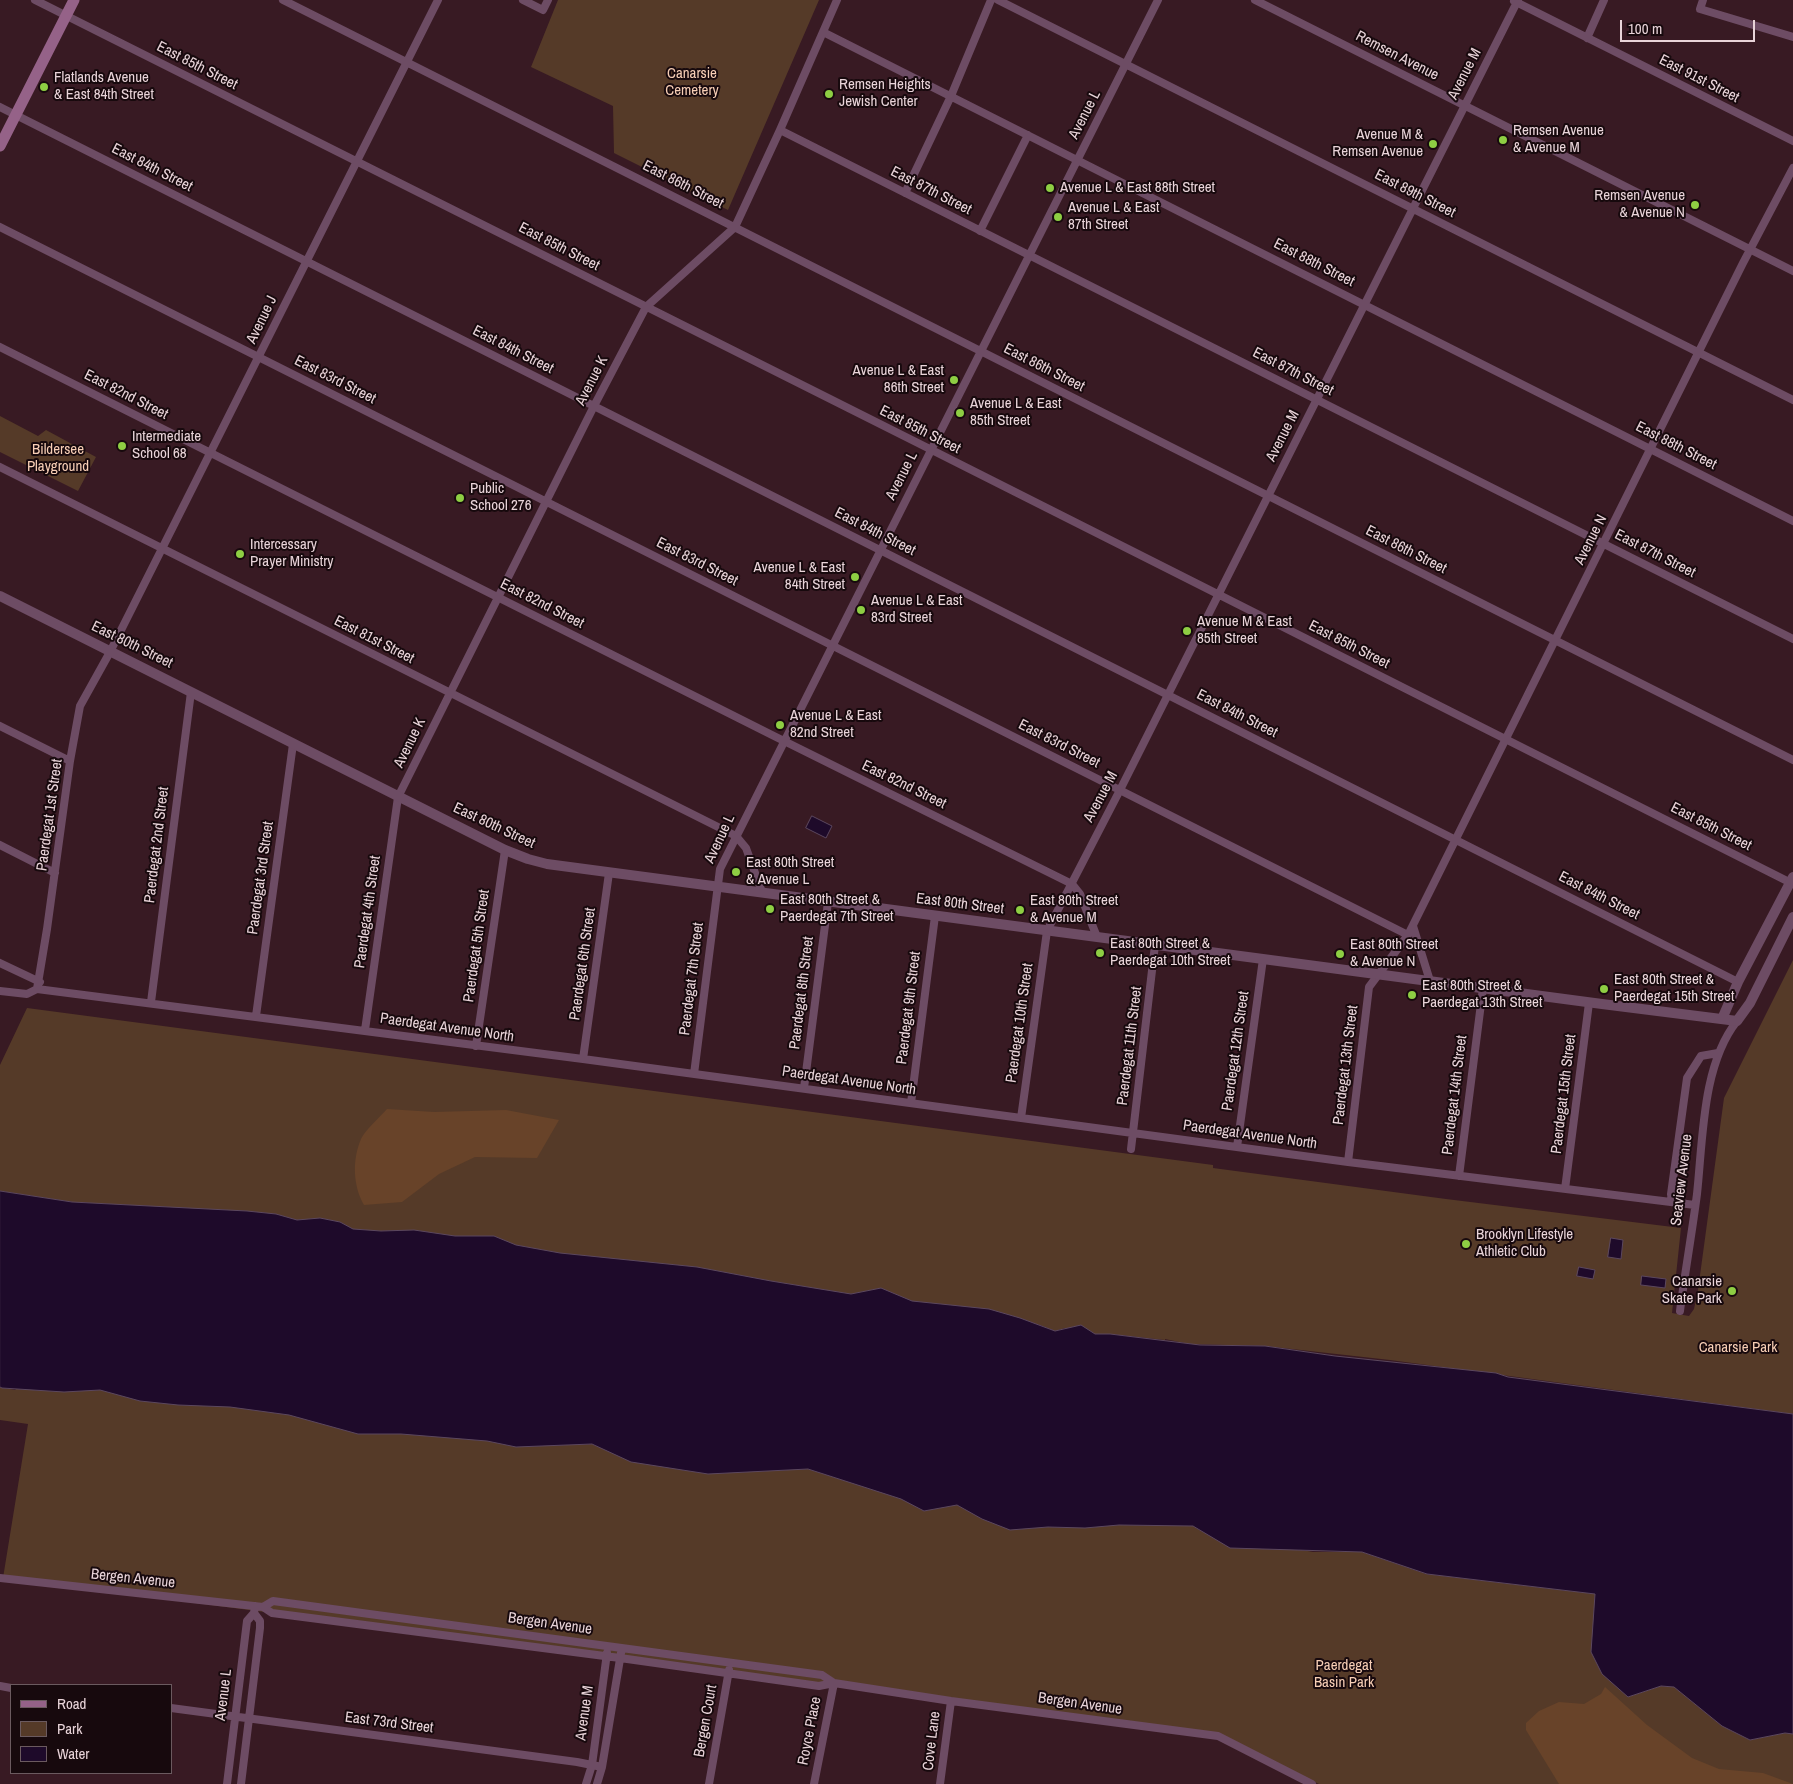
<!DOCTYPE html>
<html>
<head>
<meta charset="utf-8">
<style>
	body { margin:0 }
	#map { position:relative; width:1793px; height:1784px; overflow:hidden; background:#381a23; font-family:"Archivo Narrow",sans-serif }
	canvas { display:block }
	.legend { position:absolute; left:10px; top:1684px; width:162px; height:90px; box-sizing:border-box; background:#17090d; border:1px solid #6b5a5f; margin:0; padding:6px 9px; list-style:none; font-size:15px; color:#e9d4d9 }
	.legend li { display:flex; align-items:center; gap:10px; height:25px }
	.legend b { width:25px; border:1px solid #6b5a5f }
	.scale { position:absolute; left:1620px; top:20px; width:135px; height:22px; box-sizing:border-box; border:2px solid #e9d4d9; border-top:0; padding-left:6px; font-size:15px; line-height:18px; white-space:nowrap; color:#e9d4d9; -webkit-text-stroke:4px #17090d; paint-order:stroke }
</style>
</head>
<body>
<div id="map">
<canvas width="1793" height="1784"></canvas>
<ul class="legend">
<li><b style="height:6px;background:#956288"></b>Road</li>
<li><b style="height:14px;background:#553a28"></b>Park</li>
<li><b style="height:14px;background:#1e0a2a"></b>Water</li>
</ul>
<div class="scale">100 m</div>
</div>
<script>
const g = document.querySelector('canvas').getContext('2d');
g.lineJoin = 'round';
function paint(path, color) {
  g.fillStyle = color;
  g.fill(path, 'evenodd');
}
function strokePath(path, color, width, dash) {
  g.strokeStyle = color;
  g.lineWidth = width;
  g.lineCap = dash ? 'butt' : 'round';
  g.setLineDash(dash || []);
  g.stroke(path);
}
function drawText(font, color, halo, rows, align = 'center') {
  g.font = font + ' "Archivo Narrow",sans-serif';
  g.lineWidth = 4;
  g.setLineDash([]);
  g.textBaseline = 'middle';
  g.strokeStyle = halo;
  g.fillStyle = color;
  for (const [text, x, y, turn = 0] of rows) {
    g.save();
    g.translate(x, y);
    g.rotate((+turn || 0) * Math.PI / 180);
    g.textAlign = isNaN(turn) ? turn : align;
    if (halo) g.strokeText(text, 0, 0);
    g.fillText(text, 0, 0);
    g.restore();
  }
}
paint(new Path2D(`
	M558,0H819L728,210L614,153L613,106L531,67Z
	M0,416L38,436L46,430L96,457L78,491L0,452Z
	M1793,960V1414L1390,1360L1265,1346L1189,1344L1165,1339V1340L1110,1334H1095L1065,1328L1055,1331L1040,1325L177,1208L72,1202L0,1191V1065L27,1008L1213,1165V1168L1446,1199L1681,1228L1672,1313L1689,1316L1694,1309L1698,1290L1724,1098Z
	M36,1372L568,1445L592,1444L606,1450L759,1471L808,1469L856,1484L1167,1526H1193L1201,1531L1313,1552H1362L1426,1574L1595,1594L1596,1651L1603,1674L1628,1697L1661,1686L1674,1687L1722,1726L1750,1740L1785,1733L1793,1734V1784H1319L1218,1736L3,1578L28,1424L0,1420V1387L15,1390Z`), '#553a28');
paint(new Path2D(`
	M387,1109L434,1112L506,1110L559,1120L537,1158L475,1157L439,1174L402,1202L364,1205C353,1186 352,1160 361,1139C365,1130 380,1117 387,1109Z
	M1605,1687L1647,1725L1692,1758L1719,1769L1763,1773L1793,1784H1559L1526,1730V1723L1539,1711L1559,1702L1584,1704L1601,1694Z`), '#684329');
const water = new Path2D(`
	M812,816L832,826L826,838L806,828Z
	M0,1191L72,1202L247,1211L276,1214L297,1220L320,1218L340,1222L353,1229L381,1231L414,1230L455,1236H494L516,1245L560,1253L697,1267L771,1281L851,1294L881,1288L912,1301L989,1309L1020,1318L1055,1331L1081,1325L1095,1334H1110L1200,1345L1265,1346L1335,1356L1496,1373L1508,1377L1793,1414V1734L1785,1733L1750,1740L1722,1726L1674,1687L1661,1686L1628,1697L1602,1674L1591,1652L1595,1594L1427,1574L1362,1552L1230,1548L1193,1526L1119,1525L1085,1528L1048,1527L1010,1530L982,1519L957,1505L924,1511L901,1499L808,1469L708,1474L631,1462L592,1444L516,1447L487,1441L401,1434H358L289,1415L230,1407L178,1405L140,1401L100,1390L64,1392L2,1388L0,1387Z
	M1611,1238L1623,1240L1621,1259L1608,1257Z
	M1579,1267L1595,1270L1593,1279L1577,1276Z
	M1642,1276L1666,1279L1665,1288L1641,1285Z`);
paint(water, '#1e0a2a');
strokePath(water, '#5b475e', 1);
strokePath(new Path2D(`
	M35,0C621,294 1208,588 1793,884
	M283,0L1793,760
	M523,0L543,10L548,0
	M998,0L1793,400
	M1255,0L1793,271
	M1703,0L1700,9L1793,37
	M1514,1L1793,141
	M823,32L1793,521
	M1587,38L1604,0
	M0,107L1738,982
	M780,130L1793,639
	M905,193L951,96L991,0
	M0,227L1408,935
	M980,231L1028,135
	M0,347L774,736L1072,884L1080,894L1097,937
	M0,467L736,836L746,848L762,892
	M0,726L70,761
	M0,845L55,873
	M1413,926L1430,981
	M0,963L40,982
	M37,989L47,929L70,761L80,706L110,652L438,0
	M0,991L27,994L37,989L583,1059L1348,1162L1695,1205
	M151,1002L191,692
	M256,1016L293,744
	M365,1030L398,797L594,406L646,307L735,227L780,130L837,0
	M476,1046L505,850
	M583,1059L609,873
	M694,1074L720,869L1158,0
	M804,1088L828,902
	M911,1103L935,916
	M1021,1118L1047,931L1120,790L1518,0
	M1237,1147L1263,959
	M1131,1149L1155,945
	M1348,1162L1369,987L1408,935L1743,263L1793,168
	M1459,1176L1483,988
	M1565,1189L1589,1003
	M1672,1202L1671,1194L1687,1078L1701,1056L1718,1053
	M1680,1311C1685,1272 1692,1233 1697,1194C1703,1139 1702,1065 1737,1021
	M0,1578L263,1607L272,1613L620,1658L819,1686L834,1683L951,1701L1218,1736L1312,1784
	M263,1607L273,1601L822,1675L834,1683
	M0,1686L11,1688
	M171,1708L577,1762L602,1767
	M227,1784L247,1621L254,1613L255,1606
	M241,1784L260,1628V1621L254,1613
	M586,1784L592,1765L607,1653
	M597,1784L602,1767L621,1653
	M709,1784L729,1670
	M814,1784L834,1683
	M940,1784L951,1701`), '#6d4c64', 8);
strokePath(new Path2D(`
	M0,596L505,850L528,859L547,864L1602,1004L1737,1021L1750,1003L1793,917
	M1722,1019L1738,982L1793,877`), '#6d4c64', 10);
strokePath(new Path2D(`
	M0,146L74,0`), '#956288', 11);
for (const [x, y, r, color] of [
	[44,87,5,"#8ece43"],
	[829,94,5,"#8ece43"],
	[1503,140,5,"#8ece43"],
	[1433,144,5,"#8ece43"],
	[1050,188,5,"#8ece43"],
	[1695,205,5,"#8ece43"],
	[1058,217,5,"#8ece43"],
	[954,380,5,"#8ece43"],
	[960,413,5,"#8ece43"],
	[122,446,5,"#8ece43"],
	[460,498,5,"#8ece43"],
	[240,554,5,"#8ece43"],
	[855,577,5,"#8ece43"],
	[861,610,5,"#8ece43"],
	[1187,631,5,"#8ece43"],
	[780,725,5,"#8ece43"],
	[736,872,5,"#8ece43"],
	[770,909,5,"#8ece43"],
	[1020,910,5,"#8ece43"],
	[1100,953,5,"#8ece43"],
	[1340,954,5,"#8ece43"],
	[1604,989,5,"#8ece43"],
	[1412,995,5,"#8ece43"],
	[1466,1244,5,"#8ece43"],
	[1732,1291,5,"#8ece43"]
]) {
  const dot = new Path2D();
  dot.arc(x, y, r, 0, 2 * Math.PI);
  g.fillStyle = color;
  g.fill(dot);
  strokePath(dot, '#17090d', 2);
}
drawText('15px', '#e9d4d9', '#17090d', [
	["Remsen Avenue",1397,56,27],
	["East 85th Street",197,66,27],
	["Avenue M",1465,74,-63],
	["East 91st Street",1699,79,27],
	["Avenue L",1085,115,-63],
	["East 84th Street",152,168,27],
	["East 86th Street",683,185,27],
	["East 87th Street",931,191,27],
	["East 89th Street",1415,194,27],
	["East 85th Street",559,247,27],
	["East 88th Street",1314,263,27],
	["Avenue J",262,320,-64],
	["East 84th Street",513,350,27],
	["East 86th Street",1044,368,27],
	["East 87th Street",1293,372,27],
	["East 83rd Street",335,380,27],
	["Avenue K",592,381,-63],
	["East 82nd Street",126,395,27],
	["East 85th Street",920,430,27],
	["Avenue M",1283,436,-63],
	["East 88th Street",1676,446,27],
	["Avenue L",902,476,-63],
	["East 84th Street",875,532,27],
	["Avenue N",1591,540,-63],
	["East 86th Street",1406,550,27],
	["East 87th Street",1655,554,27],
	["East 83rd Street",697,562,27],
	["East 82nd Street",542,604,27],
	["East 81st Street",374,640,27],
	["East 80th Street",132,645,26],
	["East 85th Street",1349,645,27],
	["East 84th Street",1237,714,27],
	["Avenue K",410,743,-64],
	["East 83rd Street",1059,744,27],
	["East 82nd Street",904,785,26],
	["Avenue M",1101,797,-62],
	["Paerdegat 1st Street",50,815,-82],
	["East 80th Street",494,826,25],
	["East 85th Street",1711,827,27],
	["Avenue L",720,839,-65],
	["Paerdegat 2nd Street",157,845,-83],
	["Paerdegat 3rd Street",261,878,-82],
	["East 84th Street",1599,896,27],
	["East 80th Street",960,904,7],
	["Paerdegat 4th Street",368,912,-82],
	["Paerdegat 5th Street",477,946,-82],
	["Paerdegat 6th Street",583,964,-82],
	["Paerdegat 7th Street",692,979,-83],
	["Paerdegat 8th Street",802,993,-83],
	["Paerdegat 9th Street",909,1008,-83],
	["Paerdegat 10th Street",1020,1023,-82],
	["Paerdegat Avenue North",447,1028,8],
	["Paerdegat 11th Street",1130,1046,-83],
	["Paerdegat 12th Street",1236,1051,-82],
	["Paerdegat 13th Street",1346,1065,-83],
	["Paerdegat Avenue North",849,1081,8],
	["Paerdegat 15th Street",1564,1094,-83],
	["Paerdegat 14th Street",1455,1095,-83],
	["Paerdegat Avenue North",1250,1135,8],
	["Seaview Avenue",1682,1180,-83],
	["Bergen Avenue",133,1579,6],
	["Bergen Avenue",550,1624,8],
	["Avenue L",224,1695,-83],
	["Bergen Avenue",1080,1704,8],
	["Avenue M",585,1713,-82],
	["Bergen Court",706,1721,-80],
	["East 73rd Street",389,1723,7],
	["Royce Place",810,1731,-79],
	["Cove Lane",932,1741,-83]
]);
drawText('15px', '#f8cfb6', '#17090d', [
	["Canarsie",692,74],
	["Cemetery",692,91],
	["Bildersee",58,450],
	["Playground",58,467],
	["Canarsie Park",1738,1348],
	["Paerdegat",1344,1666],
	["Basin Park",1344,1683]
]);
drawText('15px', '#e9d4d9', '#17090d', [
	["Flatlands Avenue",54,78],
	["& East 84th Street",54,95],
	["Remsen Heights",839,85],
	["Jewish Center",839,102],
	["Remsen Avenue",1513,131],
	["& Avenue M",1513,148],
	["Avenue M &",1423,135,"right"],
	["Remsen Avenue",1423,152,"right"],
	["Avenue L & East 88th Street",1060,188],
	["Remsen Avenue",1685,196,"right"],
	["& Avenue N",1685,213,"right"],
	["Avenue L & East",1068,208],
	["87th Street",1068,225],
	["Avenue L & East",944,371,"right"],
	["86th Street",944,388,"right"],
	["Avenue L & East",970,404],
	["85th Street",970,421],
	["Intermediate",132,437],
	["School 68",132,454],
	["Public",470,489],
	["School 276",470,506],
	["Intercessary",250,545],
	["Prayer Ministry",250,562],
	["Avenue L & East",845,568,"right"],
	["84th Street",845,585,"right"],
	["Avenue L & East",871,601],
	["83rd Street",871,618],
	["Avenue M & East",1197,622],
	["85th Street",1197,639],
	["Avenue L & East",790,716],
	["82nd Street",790,733],
	["East 80th Street",746,863],
	["& Avenue L",746,880],
	["East 80th Street &",780,900],
	["Paerdegat 7th Street",780,917],
	["East 80th Street",1030,901],
	["& Avenue M",1030,918],
	["East 80th Street &",1110,944],
	["Paerdegat 10th Street",1110,961],
	["East 80th Street",1350,945],
	["& Avenue N",1350,962],
	["East 80th Street &",1614,980],
	["Paerdegat 15th Street",1614,997],
	["East 80th Street &",1422,986],
	["Paerdegat 13th Street",1422,1003],
	["Brooklyn Lifestyle",1476,1235],
	["Athletic Club",1476,1252],
	["Canarsie",1722,1282,"right"],
	["Skate Park",1722,1299,"right"]
], 'left');
</script>
</body>
</html>
